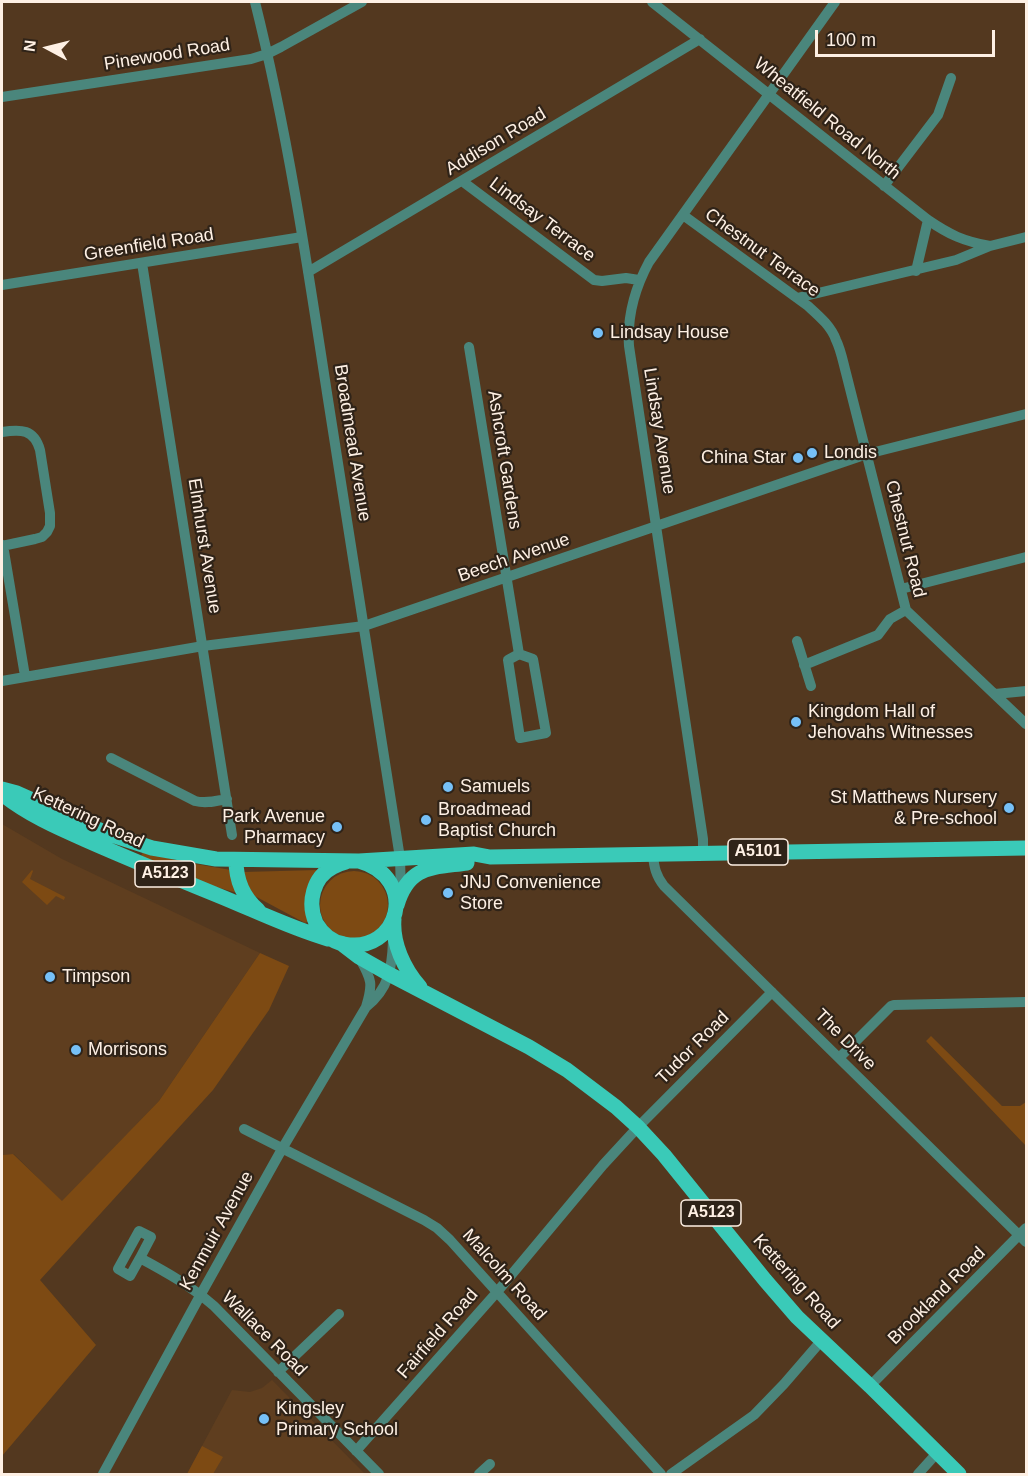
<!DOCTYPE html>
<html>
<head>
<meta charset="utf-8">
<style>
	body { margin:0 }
	#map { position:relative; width:1028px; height:1476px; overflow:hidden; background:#53381f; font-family:Arial,sans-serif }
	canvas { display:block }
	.frame { position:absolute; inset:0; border:3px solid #fef0e4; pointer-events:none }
	.north { position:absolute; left:18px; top:18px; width:60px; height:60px; -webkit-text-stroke:4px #2f2318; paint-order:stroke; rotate:277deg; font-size:16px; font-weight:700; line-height:24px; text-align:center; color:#fef0e4 }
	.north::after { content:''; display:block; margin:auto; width:21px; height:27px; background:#fef0e4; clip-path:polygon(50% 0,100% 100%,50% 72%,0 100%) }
	.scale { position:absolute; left:815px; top:30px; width:180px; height:27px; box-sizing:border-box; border:3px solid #fef0e4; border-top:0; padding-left:8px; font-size:18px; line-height:21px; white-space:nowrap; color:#fef0e4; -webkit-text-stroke:4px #2f2318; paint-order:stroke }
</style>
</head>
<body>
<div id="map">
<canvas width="1028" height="1476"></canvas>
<div class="frame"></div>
<div class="north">N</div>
<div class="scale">100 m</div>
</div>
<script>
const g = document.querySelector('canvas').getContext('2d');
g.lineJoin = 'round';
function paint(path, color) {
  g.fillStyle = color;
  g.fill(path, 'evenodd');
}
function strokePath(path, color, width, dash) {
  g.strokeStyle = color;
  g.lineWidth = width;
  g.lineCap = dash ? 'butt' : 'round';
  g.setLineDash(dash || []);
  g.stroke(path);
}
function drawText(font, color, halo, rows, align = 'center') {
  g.font = font + ' Arial,sans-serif';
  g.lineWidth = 4.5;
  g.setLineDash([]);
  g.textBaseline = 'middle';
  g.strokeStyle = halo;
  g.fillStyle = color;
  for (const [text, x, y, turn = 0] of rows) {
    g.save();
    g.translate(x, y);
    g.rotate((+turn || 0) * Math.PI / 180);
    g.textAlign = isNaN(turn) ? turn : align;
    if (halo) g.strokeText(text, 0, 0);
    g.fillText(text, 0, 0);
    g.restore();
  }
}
paint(new Path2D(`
	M2,824L62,859L260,953L159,1101L62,1202L14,1154L2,1155Z
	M272,1380L365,1474H187L232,1390L250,1392L262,1388Z`), '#5f3e1f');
paint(new Path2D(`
	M143,852L184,862L231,870L237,893L213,886L140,858Z
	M32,870L33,871L30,879L65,897L64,900L56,896L47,905L22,882Z
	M318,870C308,890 300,899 309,921L305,923L251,894L243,872Z
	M320 905a34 34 0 1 1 68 0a34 34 0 1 1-68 0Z
	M260,953L289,966L269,1010L213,1090L40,1280L96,1345L2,1456V1155L13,1154L62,1201L159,1101Z
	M931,1036L1002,1106H1020L1026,1102V1146L926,1041Z
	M202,1446L223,1457L213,1474H187Z`), '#7d4a13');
strokePath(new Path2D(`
	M255,2C287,130 307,262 327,393C352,548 376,703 400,858L401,893
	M652,2L928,220C950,235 963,241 990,246
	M2,97L251,59L267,54L281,47L362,2
	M462,181L594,280L602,281L626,278L639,280
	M884,186L938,115L951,78
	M683,215L808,306C819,316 831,326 836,340C841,350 843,362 846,373L906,610L1026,724
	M142,263L232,835
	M916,271L928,220
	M308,272L700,39
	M2,285L302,237
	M797,298L956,260L990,246L1026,237
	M469,347L519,654L533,659L546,733L520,738L508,660L519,654
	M2,432C21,429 34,429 40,450L50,513V526L47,532L42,537L35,539L2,546
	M3,545L25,676
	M901,589L1026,557
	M797,641L811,686
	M804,665L878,635L890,619L906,610
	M2,681L203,646L364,626L867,454L1026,414
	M995,694L1026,691
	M111,758L195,801C206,804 216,801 227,799
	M703,853V839L629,346C627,316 635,288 649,262L835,2
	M653,855C654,867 656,876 664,886L1026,1242
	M366,1007C389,989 392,968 393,941
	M839,1058L891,1006L894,1005L1026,1002
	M244,1129L424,1220L437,1228L450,1240L661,1474
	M140,1258L151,1237L139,1231L118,1269L130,1276L140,1258C166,1272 191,1286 214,1306L379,1474
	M278,1372L339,1314
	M870,1386L1026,1228
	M356,1451L497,1292L603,1165L638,1127L772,992
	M103,1474L201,1294L282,1149L366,1007C373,984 372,980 360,959
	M479,1474L490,1464
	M671,1474L754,1415L784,1384L822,1340
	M918,1474L937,1453`), '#4a867c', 10);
strokePath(new Path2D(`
	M2,789L17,793L109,834L152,848L216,859L359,861C420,878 399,955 344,944C332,942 322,933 316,923C307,903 313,877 333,867C337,865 342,863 346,862
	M2,794C27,814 56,827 86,840C129,859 173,877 217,895C254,910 290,928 328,939
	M236,860C236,881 243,897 258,910
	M359,861L474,854L490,857L1026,848
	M397,905C409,865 432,868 467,863
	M394,919C392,943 404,969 420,987
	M342,944L359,957L389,974L529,1047L567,1070L616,1107L638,1127L664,1155L765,1280L797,1317L870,1386L959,1474`), '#3acab8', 15);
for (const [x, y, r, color] of [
	[598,333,6,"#76c0f7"],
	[812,453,6,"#76c0f7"],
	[798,458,6,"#76c0f7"],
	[796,722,6,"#76c0f7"],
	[448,787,6,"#76c0f7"],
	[1009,808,6,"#76c0f7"],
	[426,820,6,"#76c0f7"],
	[337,827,6,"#76c0f7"],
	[448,893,6,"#76c0f7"],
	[50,977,6,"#76c0f7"],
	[76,1050,6,"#76c0f7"],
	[264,1419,6,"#76c0f7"]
]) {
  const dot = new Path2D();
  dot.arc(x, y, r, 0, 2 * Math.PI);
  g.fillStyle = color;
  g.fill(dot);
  strokePath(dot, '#2f2318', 2);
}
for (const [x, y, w] of [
	[758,852,60],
	[165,874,60],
	[711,1213,60]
]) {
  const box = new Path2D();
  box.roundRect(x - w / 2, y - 13, w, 26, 4.5);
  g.fillStyle = '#2f2318';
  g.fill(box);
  strokePath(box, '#fef0e4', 1.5);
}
drawText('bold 16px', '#fef0e4', null, [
	["A5101",758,852],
	["A5123",165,874],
	["A5123",711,1213]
]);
drawText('18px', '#fef0e4', '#2f2318', [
	["Pinewood Road",167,55,-9],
	["Wheatfield Road North",827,119,39],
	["Addison Road",496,142,-31],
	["Lindsay Terrace",542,220,37],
	["Greenfield Road",149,245,-9],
	["Chestnut Terrace",762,253,36],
	["Lindsay Avenue",659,431,81],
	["Broadmead Avenue",352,443,81],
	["Ashcroft Gardens",504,460,81],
	["Chestnut Road",905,539,76],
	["Elmhurst Avenue",204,546,81],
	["Beech Avenue",514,558,-19],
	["Kettering Road",88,818,25],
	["The Drive",845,1040,45],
	["Tudor Road",693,1048,-45],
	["Kenmuir Avenue",217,1231,-61],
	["Malcolm Road",504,1275,48],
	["Kettering Road",796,1282,48],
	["Brookland Road",937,1296,-45],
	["Wallace Road",264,1334,45],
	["Fairfield Road",438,1334,-49]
]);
drawText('18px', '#fef0e4', '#2f2318', [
	["Lindsay House",610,333],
	["Londis",824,453],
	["China Star",786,458,"right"],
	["Kingdom Hall of",808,712],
	["Jehovahs Witnesses",808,733],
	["Samuels",460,787],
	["St Matthews Nursery",997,798,"right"],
	["& Pre-school",997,819,"right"],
	["Broadmead",438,810],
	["Baptist Church",438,831],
	["Park Avenue",325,817,"right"],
	["Pharmacy",325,838,"right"],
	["JNJ Convenience",460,883],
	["Store",460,904],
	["Timpson",62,977],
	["Morrisons",88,1050],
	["Kingsley",276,1409],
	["Primary School",276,1430]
], 'left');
</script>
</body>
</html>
